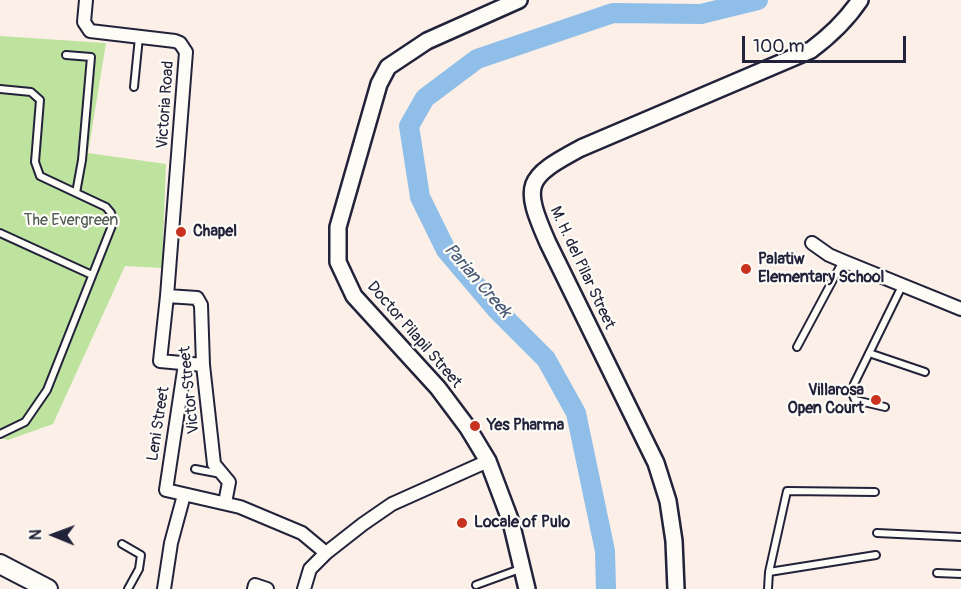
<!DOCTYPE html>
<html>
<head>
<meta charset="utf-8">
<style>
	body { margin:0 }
	#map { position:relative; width:961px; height:589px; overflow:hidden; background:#fbefe7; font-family:Pangolin,sans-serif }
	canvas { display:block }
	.north { position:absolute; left:24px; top:505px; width:60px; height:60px; -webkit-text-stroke:4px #fdfcf7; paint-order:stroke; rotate:271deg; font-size:16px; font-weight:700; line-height:24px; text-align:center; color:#22223b }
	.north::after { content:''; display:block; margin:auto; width:21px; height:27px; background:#22223b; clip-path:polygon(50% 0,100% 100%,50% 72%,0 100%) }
	.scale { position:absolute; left:742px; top:36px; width:164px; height:27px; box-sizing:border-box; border:3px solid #22223b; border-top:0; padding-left:8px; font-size:18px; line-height:21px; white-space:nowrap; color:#22223b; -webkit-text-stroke:4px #fdfcf7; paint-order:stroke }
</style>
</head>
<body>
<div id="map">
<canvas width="961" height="589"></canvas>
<div class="north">N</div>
<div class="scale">100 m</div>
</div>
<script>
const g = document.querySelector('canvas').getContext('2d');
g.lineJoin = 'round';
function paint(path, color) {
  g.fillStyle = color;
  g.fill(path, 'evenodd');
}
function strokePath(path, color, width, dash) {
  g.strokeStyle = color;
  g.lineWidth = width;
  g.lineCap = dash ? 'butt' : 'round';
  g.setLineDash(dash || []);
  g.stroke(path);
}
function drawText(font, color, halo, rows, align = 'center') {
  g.font = font + ' Pangolin,sans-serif';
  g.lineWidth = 4.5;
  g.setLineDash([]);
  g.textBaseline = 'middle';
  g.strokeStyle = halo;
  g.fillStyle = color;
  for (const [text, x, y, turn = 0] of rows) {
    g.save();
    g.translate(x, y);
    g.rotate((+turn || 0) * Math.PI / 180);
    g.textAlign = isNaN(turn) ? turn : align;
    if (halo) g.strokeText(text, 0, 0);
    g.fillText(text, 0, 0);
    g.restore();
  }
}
paint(new Path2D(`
	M0,36L106,43L88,153L166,164L162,268L125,266L53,424L8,440L0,438Z`), '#bee39e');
strokePath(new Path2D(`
	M606,589L605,551L576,413L546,359L497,310L446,250L420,197L409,126L425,98L477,59L613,13L701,14L758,0`), '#8fbee9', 20);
const service = new Path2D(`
	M66,55L91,57L82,160L76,193
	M134,87L139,37
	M0,89L31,92L40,100L35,162L40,176L106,207L111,213L113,223L47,390L25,422L0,434
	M0,233L92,275
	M797,347L843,261
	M869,353L925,372
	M885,407L855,400L852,393L854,384L902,286
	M195,469L221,474
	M877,533L961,537
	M122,544L141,555L139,569L128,589
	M769,572L876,555
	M937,573L961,574
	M476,585L520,569
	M768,589L769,572L787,491L875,492`);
const minor = new Path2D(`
	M86,0L84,22L90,31L175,41L180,43L186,52L167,296L160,361L203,365
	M812,243L829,255L843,261L961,309
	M167,296L197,298L201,305L203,365L214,464L229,482L225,503
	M185,364L166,490L240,507L302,533L326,553
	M164,589L171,543L184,495
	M254,589L255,585L267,589
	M304,589L310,569L326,553L363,524L392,504L488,461`);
const tertiary = new Path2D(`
	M519,0L427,41L388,67L379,84L338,227V262L354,296L438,388L468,428L488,461L511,522L527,589
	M676,589L674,541L668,501L656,463L548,243C522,184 525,178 581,148L811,50C831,35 846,21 860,0`);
const secondary = new Path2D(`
	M0,564L48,589`);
strokePath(service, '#22223b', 10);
strokePath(minor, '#22223b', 16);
strokePath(tertiary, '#22223b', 20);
strokePath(secondary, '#22223b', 22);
strokePath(service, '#fdfcf7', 6);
strokePath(minor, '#fdfcf7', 12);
strokePath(tertiary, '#fdfcf7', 15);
strokePath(secondary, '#fdfcf7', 18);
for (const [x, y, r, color] of [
	[181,232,6,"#c8321e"],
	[746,269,6,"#c8321e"],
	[876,400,6,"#c8321e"],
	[475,426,6,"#c8321e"],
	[462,523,6,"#c8321e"]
]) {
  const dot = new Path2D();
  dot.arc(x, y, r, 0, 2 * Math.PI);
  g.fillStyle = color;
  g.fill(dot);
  strokePath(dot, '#fdfcf7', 2);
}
drawText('16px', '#22223b', '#fdfcf7', [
	["Victoria Road",166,105,-86],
	["M. H. del Pilar Street",582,268,65],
	["Doctor Pilapil Street",414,335,49],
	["Victor Street",190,390,-96],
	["Leni Street",159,424,-81]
]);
drawText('16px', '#515c59', '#fdfcf7', [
	["The Evergreen",71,221]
]);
drawText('bold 16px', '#22223b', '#fdfcf7', [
	["Chapel",193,232],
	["Palatiw",758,260],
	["Elementary School",758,278],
	["Villarosa",864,391,"right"],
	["Open Court",864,409,"right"],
	["Yes Pharma",487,426],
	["Locale of Pulo",474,523]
], 'left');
drawText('italic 18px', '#485978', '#fdfcf7', [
	["Parian Creek",477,281,49]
]);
</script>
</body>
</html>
